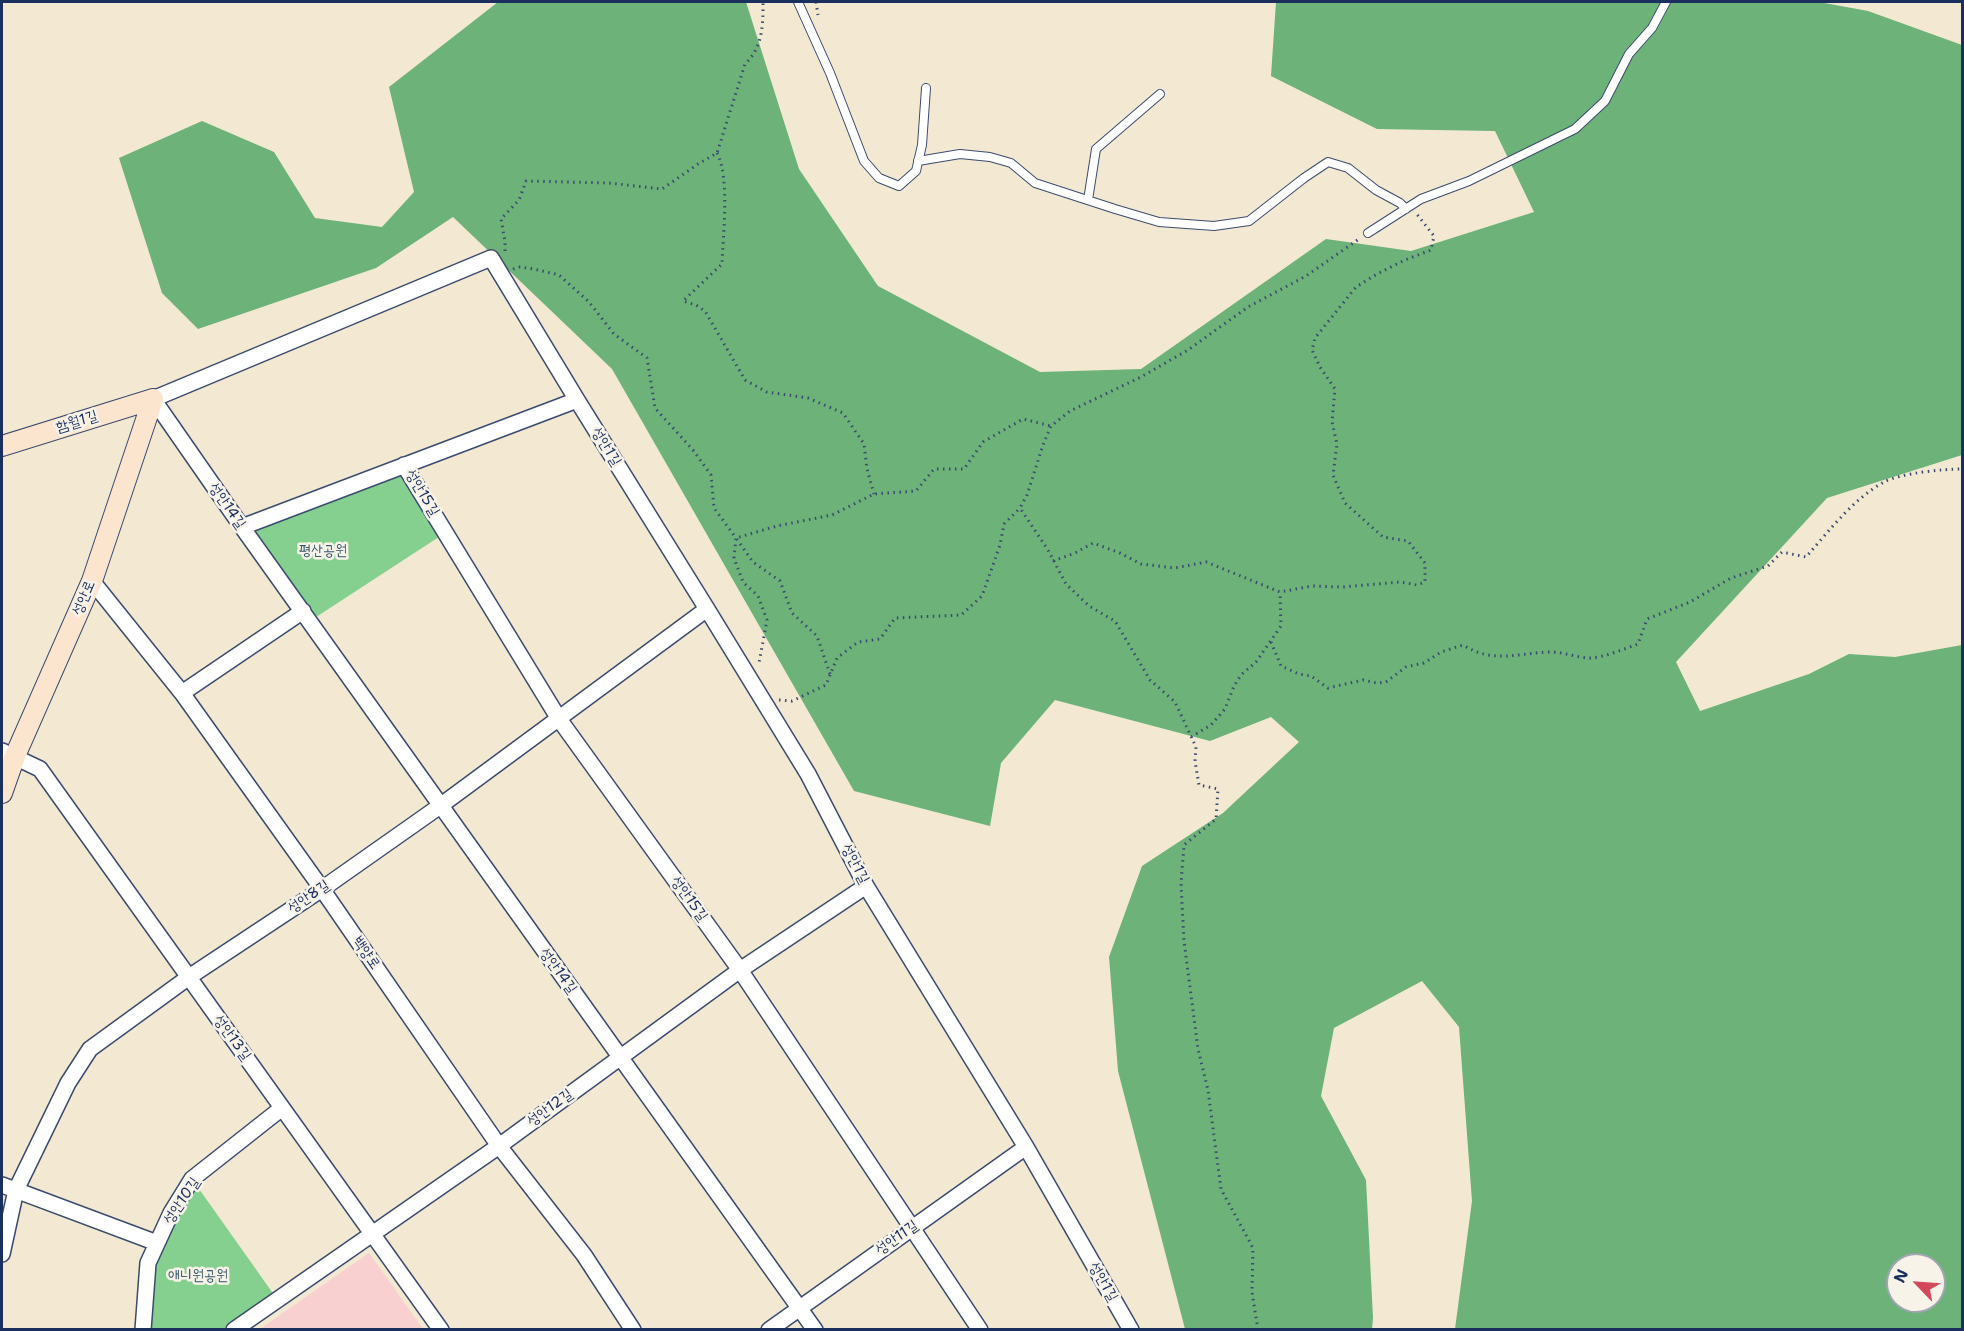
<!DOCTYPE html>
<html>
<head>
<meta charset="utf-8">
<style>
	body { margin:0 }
	#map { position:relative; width:1964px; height:1331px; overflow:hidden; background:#f3e8d2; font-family:"Shantell Sans",sans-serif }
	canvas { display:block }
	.frame { position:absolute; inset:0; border:3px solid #1b2f5e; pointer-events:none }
	.north { position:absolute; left:1886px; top:1253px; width:60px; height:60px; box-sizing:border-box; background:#f7f3e8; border:2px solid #9fa5b1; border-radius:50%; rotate:295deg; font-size:16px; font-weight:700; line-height:24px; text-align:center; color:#1b2f5e }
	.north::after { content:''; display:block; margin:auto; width:21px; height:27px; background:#d1495b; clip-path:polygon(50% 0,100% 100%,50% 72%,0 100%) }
</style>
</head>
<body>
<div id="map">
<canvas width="1964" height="1331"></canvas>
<div class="frame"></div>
<div class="north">N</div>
</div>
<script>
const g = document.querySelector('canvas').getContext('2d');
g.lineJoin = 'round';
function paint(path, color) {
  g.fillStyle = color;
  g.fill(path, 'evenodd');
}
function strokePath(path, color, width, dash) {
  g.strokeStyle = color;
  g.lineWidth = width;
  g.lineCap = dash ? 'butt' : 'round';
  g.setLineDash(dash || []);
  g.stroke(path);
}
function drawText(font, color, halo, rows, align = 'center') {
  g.font = font + ' "Shantell Sans","Poor Story",sans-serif';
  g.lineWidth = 5;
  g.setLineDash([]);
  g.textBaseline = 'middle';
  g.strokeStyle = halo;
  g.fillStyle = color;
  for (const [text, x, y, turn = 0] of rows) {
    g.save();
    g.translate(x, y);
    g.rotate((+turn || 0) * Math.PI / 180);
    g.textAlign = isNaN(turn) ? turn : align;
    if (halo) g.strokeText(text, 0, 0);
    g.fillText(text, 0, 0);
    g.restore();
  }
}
paint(new Path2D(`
	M369,1253L423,1329H260Z`), '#f7d0cf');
paint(new Path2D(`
	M404,465L445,533L310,621L242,527Z
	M192,1179L277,1299L234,1329L143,1330L148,1263Z`), '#85d08e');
paint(new Path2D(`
	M498,2H746L799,169L878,286L1040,372L1141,369L1326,239L1411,251L1534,212L1495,131L1377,129L1271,76L1276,2H1819L1868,11L1962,45V455L1827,498L1676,662L1700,711L1809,674L1849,654L1895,657L1962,645V1329H1455L1472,1201L1459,1027L1422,981L1334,1028L1321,1096L1366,1180L1373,1318L1372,1329H1185L1118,1071L1109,957L1142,866L1223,813L1299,742L1271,717L1210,741L1055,700L1001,763L990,826L854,791L612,369L453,217L376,268L198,329L162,293L119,158L202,121L274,152L315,218L382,227L414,192L389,87ZM1898,1265H1934V1301H1898Z`), '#6cb279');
const lane = new Path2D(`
	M798,2L830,73L864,161L879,178L899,186L916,171L922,145L926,88
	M918,161L960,154L990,157L1011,163L1035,183L1115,209L1159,222L1214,226L1249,221L1304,178L1328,162L1348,168L1376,190L1400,203L1406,209
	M1088,200L1096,149L1160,94
	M1368,233L1421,199L1469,181L1575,129L1605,101L1629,54L1652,28L1666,2`);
const street = new Path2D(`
	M404,465L559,719L740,970L980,1330
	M242,527L577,400
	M92,581L182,693L322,889L499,1146L584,1255L633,1330
	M182,693L303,611
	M2,751L40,769L441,1330
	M2,1185L157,1243
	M2,1254L16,1190L68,1083L90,1049L189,977L322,889L440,806L707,609
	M143,1330L148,1263L171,1213L192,1179L282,1108
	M234,1330L499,1146L740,970L866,886
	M769,1330L1026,1147
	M815,1330L242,527L153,399L491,258L577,400L707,609L808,774L866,886L1026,1147L1131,1330`);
const secondary = new Path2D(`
	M2,446L153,399
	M2,793L15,756L92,581L153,399`);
strokePath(lane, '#3b4b6f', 10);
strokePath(street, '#3b4b6f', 18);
strokePath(secondary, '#3b4b6f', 22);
strokePath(new Path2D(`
	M816,2L818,15
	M717,153C730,177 723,236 722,264L683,301L696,305L705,311L745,380L767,392L808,398L843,413L864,444L867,469L874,494
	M505,251V241L501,219L519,200L526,181L609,183L662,189L698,164L717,153L745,64C763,47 763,25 763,2
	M513,269L520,267L534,269L559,275L589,302L614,334L647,358L655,408L693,450L711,475L714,508L736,538L734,558L743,582L758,596L767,620L759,663
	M1053,561L1075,553L1093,543L1120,553L1141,564L1175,568L1206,562L1280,592L1312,586L1342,587L1400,582L1417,585L1425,582V563L1408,541L1383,537L1345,503L1333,475L1337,444L1332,422L1335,389L1320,367L1312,350L1315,338L1356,287L1377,274L1405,260L1431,250L1434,236L1416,213
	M1271,642L1281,666L1299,674L1311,676L1328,688L1363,680L1377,683L1386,682L1406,667L1424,663L1441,652L1463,645C1493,664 1518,653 1550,652C1563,652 1575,657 1588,658C1604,658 1623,649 1638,644L1647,619L1690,602L1731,578L1768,566L1782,552L1806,557C1829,531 1853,499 1884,482C1901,473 1943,469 1962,469
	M830,674L817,636L792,613L780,581L753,562L736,538L777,526L832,515L874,494L916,491L934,469H964L983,442L1023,419L1051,426
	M779,700L792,701L826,685L837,658L858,642L880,639L895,618L961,615L982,596L1000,545L1004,524L1020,508
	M1191,737L1211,725L1225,709L1234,686L1241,675L1256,662L1281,626L1280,592
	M1258,1330L1252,1292L1253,1248L1221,1189L1208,1090L1198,1049L1184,941L1181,884L1184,845L1216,819L1218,789L1199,785L1195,761L1196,747L1175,702L1150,680L1115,621L1089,606L1066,584L1048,550L1020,508L1027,495L1043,445L1051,426L1070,411L1141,377L1188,350L1248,307L1306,276L1359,239`), '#3b4b6f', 3, [1.5, 4.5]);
strokePath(lane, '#fff', 8);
strokePath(street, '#fff', 15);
strokePath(secondary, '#fce5cf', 20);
drawText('15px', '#1b2f5e', '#f7f3e8', [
	["함월1길",77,422,-17],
	["성안1길",606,447,58],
	["성안15길",422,493,59],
	["성안14길",227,506,55],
	["성안로",84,598,-67],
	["성안1길",855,864,62],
	["성안8길",309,897,-34],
	["성안15길",689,899,54],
	["백양로",366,953,55],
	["성안14길",558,971,54],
	["성안13길",232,1038,54],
	["성안12길",550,1108,-36],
	["성안10길",182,1201,-56],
	["성안11길",897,1238,-35],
	["성안1길",1103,1282,60]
]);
drawText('15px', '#36576a', '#f7f3e8', [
	["평산공원",323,551],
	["애니원공원",198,1276]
]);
</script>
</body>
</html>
